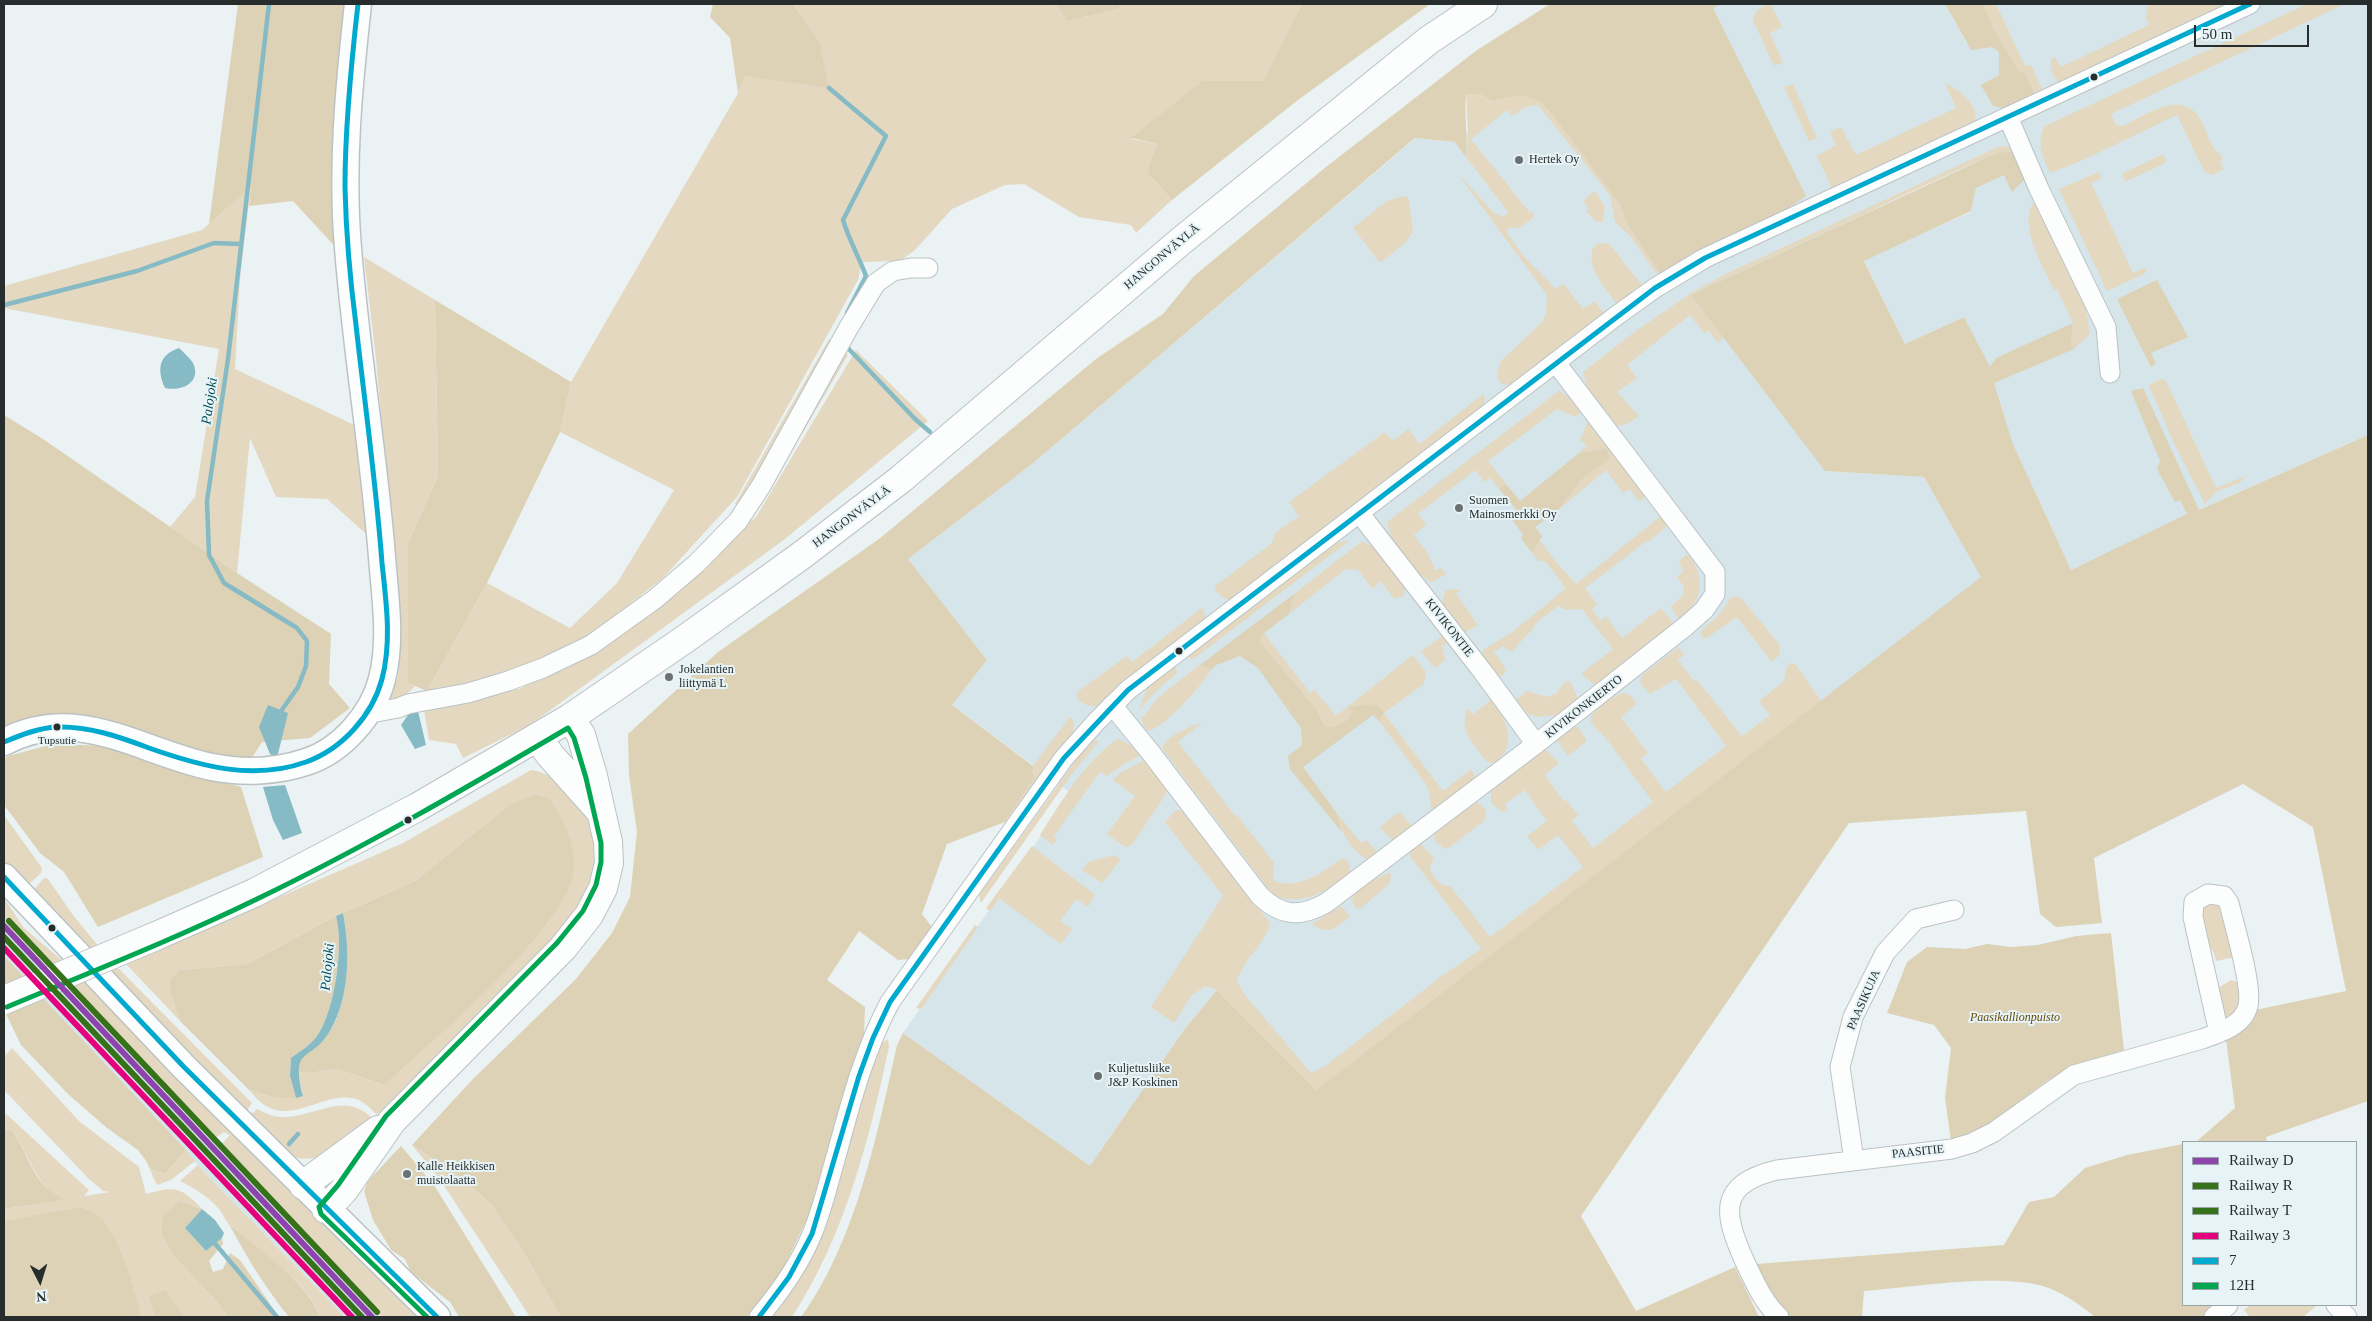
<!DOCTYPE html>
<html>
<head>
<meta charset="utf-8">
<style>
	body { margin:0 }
	#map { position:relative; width:2372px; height:1321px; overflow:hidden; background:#eaf2f4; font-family:Georgia,serif }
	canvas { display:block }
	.frame { position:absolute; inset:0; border:5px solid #272c2d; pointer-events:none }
	.legend { position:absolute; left:2182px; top:1141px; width:175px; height:165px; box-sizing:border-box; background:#e7f4f7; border:1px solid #9aa4a6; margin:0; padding:6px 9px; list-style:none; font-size:15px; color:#272c2d }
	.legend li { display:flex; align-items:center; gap:10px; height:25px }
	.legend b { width:25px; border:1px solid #9aa4a6 }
	.north { position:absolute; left:15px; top:1256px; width:50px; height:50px; -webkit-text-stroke:4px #e7f4f7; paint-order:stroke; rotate:175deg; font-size:14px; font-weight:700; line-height:20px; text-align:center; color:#272c2d }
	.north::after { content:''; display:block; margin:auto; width:18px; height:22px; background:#272c2d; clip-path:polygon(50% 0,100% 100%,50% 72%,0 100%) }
	.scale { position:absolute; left:2194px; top:25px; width:115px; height:22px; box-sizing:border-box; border:2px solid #272c2d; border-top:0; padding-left:6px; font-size:15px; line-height:18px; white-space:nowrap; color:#272c2d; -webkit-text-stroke:4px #e7f4f7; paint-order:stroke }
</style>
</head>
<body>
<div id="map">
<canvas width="2372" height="1321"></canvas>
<div class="frame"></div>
<ul class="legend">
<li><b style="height:6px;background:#8e44ad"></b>Railway D</li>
<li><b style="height:6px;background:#357219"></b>Railway R</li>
<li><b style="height:6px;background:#357219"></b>Railway T</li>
<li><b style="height:6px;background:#e5007d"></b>Railway 3</li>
<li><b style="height:6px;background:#00a9ce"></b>7</li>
<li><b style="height:6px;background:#00a651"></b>12H</li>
</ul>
<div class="north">N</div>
<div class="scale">50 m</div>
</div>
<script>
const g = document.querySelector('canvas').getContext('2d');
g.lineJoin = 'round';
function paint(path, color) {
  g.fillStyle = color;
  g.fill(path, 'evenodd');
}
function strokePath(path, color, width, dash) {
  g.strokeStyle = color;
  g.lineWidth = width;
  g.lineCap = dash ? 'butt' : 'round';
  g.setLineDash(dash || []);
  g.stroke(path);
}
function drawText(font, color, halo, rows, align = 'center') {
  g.font = font + ' Georgia,serif';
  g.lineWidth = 4;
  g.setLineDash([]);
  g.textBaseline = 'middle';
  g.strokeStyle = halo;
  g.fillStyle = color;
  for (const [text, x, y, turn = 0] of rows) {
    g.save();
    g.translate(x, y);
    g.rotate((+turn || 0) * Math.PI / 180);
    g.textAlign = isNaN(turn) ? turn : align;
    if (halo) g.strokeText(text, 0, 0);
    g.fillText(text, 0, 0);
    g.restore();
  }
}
paint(new Path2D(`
	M1722,4H1945L1967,44L1995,31L1983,4H2368V435L2199,510L2071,570L2013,444L1989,367L1964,317L1905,344L1864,260L1971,212L1976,188L2004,175L1996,153L1895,199L1826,233L1825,471L1924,477L1982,577L1316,1090L1217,990L1184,1030L1090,1166L903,1033L1071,793L952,705L987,660L908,559L1032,464L1416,138L1455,142L1535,78Z
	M4,921L49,968L25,978L4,956Z
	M68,988L381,1317H345L205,1173L43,998Z`), '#d6e5e9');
paint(new Path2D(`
	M793,4H1055L1067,21L1119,9V4H1302L1263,81H1202L1131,139L1157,144L1147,172L1172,200L1136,233L1131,225L1079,217L1024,184L1005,185L952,209L915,250L900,261L862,262L858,280L737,497L663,578L594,632L533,663L464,687L427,691L487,583L570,628L617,583L674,490L560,432L571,382L738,93L745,76L819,41Z
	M1767,4H1771L1782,27L1770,33L1783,63L1774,66L1753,20L1756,11Z
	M1983,4H1996L2025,66L2031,65L2042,88L2041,91L2035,94L2026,75L2018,70L1995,31Z
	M2149,4H2230L2058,84L2051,70V59L2055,57L2061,67L2149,25L2146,17Z
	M2307,4H2345L2111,114L2116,125L2123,126C2147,115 2182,88 2201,120C2206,128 2208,141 2214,148C2218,153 2221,154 2223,160L2220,162L2224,169L2212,175L2204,171L2177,115L2081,161L2050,173C2043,157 2035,142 2045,126Z
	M1945,83C1956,87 1981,107 1975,121L1832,189L1817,156L1836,145L1830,132L1841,127L1856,155L1956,108Z
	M1793,84L1817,138L1809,141L1784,87Z
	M1466,94H1479L1493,101L1521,95L1541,102L1552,114L1609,190L1620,205L1629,227L1660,273H1656L1631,237L1615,222L1610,195L1538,105C1528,105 1520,110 1513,116L1507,110L1471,139L1530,213L1532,212L1535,216L1520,228H1508L1507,233L1525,258L1556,289L1564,284L1583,309L1595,301L1604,313L1511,385L1501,384L1497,377L1500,362L1542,322L1546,314L1547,295L1457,173L1494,213L1503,217L1508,212L1466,157L1468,139Z
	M2005,146L2011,148L2015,154L1996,153L1953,172L1691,295L1723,337L1718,343L1709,331L1704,333L1690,315L1627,365L1637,378L1617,392L1639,416L1627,424L1617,426L1587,387L1583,372L1633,333L1691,293L1726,274L1998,147Z
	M2163,154L2167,162L2125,182L2122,174Z
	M2099,172L2102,178L2091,183L2133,273L2144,268L2146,271L2144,274L2107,291L2059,189Z
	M251,185L240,278L235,369L361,428L374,541L327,499L276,497L250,438L237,573L170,527L195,497L219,349L4,308V286L202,230Z
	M1595,191L1605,207L1603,222L1595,221L1586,211L1589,208L1583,201Z
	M1403,196L1407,197L1409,201L1413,232L1405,243L1380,263L1353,228L1387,201Z
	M2034,202L2086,309L2090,334L2074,349L2071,343L2073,323L2057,289L2054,290C2044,268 2017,224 2034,202Z
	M1607,243L1611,246L1642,285L1617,304C1606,289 1586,268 1593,248L1597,244Z
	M364,257L435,300L438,476L408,543V683L415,686L398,703L392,704L390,697L398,677L399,626L376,358Z
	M829,339L848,355L754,516L735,504Z
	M856,350L928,421L785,539L530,725L463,758L456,744L429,740L424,710L522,688L756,517Z
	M2161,379L2166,381L2216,488L2248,475L2239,483L2217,491L2205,504L2173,441L2149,385Z
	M1559,391L1574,401L1582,411L1576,417L1557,409L1488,461L1506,484L1499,489L1490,478L1485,482L1475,470L1418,514L1426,525L1414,535L1428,554L1435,570L1441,568L1446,574L1432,582C1411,571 1391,545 1387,522Z
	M1483,394L1485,399L1482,409L1242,591L1229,601L1216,592L1215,586L1272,543L1275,533L1299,516L1289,502L1385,432L1393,441L1408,429L1420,444Z
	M1588,421L1645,495L1643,500H1638L1630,489L1623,493L1606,470L1558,510L1581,480L1610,458L1606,448L1579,453L1587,445L1580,440Z
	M1661,516L1667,526L1650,541L1648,540L1585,588L1597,604L1592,609L1601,621L1606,616L1622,638L1661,608L1675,625L1595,685L1581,674L1613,649L1582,609L1565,610L1558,606L1536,623L1532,630L1511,652L1503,646L1494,652L1506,669L1504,674L1499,677L1482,655L1483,650L1511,633L1563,591L1565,587L1545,561H1539L1532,553L1540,540L1555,561L1576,584Z
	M1350,540L1192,660L1188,656L1337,543Z
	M1361,542C1381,545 1394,573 1405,588L1404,596L1394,599L1381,581L1372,589L1358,570L1346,569L1289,614L1294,594Z
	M1686,555H1689C1707,583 1702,599 1679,621L1671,606L1683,596L1684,587L1677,577L1683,572L1679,561Z
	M1451,589L1461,590L1456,594L1478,625L1465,632L1442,603L1445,591Z
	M1736,596L1742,599L1779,644C1782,653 1779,656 1772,662L1737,617L1708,637L1704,639L1700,632L1718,616L1732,597Z
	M1202,608L1206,618L1203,622L1097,706C1089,707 1079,704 1076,695L1080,690L1127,656L1132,662Z
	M1264,633L1310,693L1315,690L1336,716L1413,655L1426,672L1424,684L1384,713L1443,791L1471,769L1475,776L1474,779L1435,809L1431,808L1430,795L1426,784L1379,721L1383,713L1376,704L1348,708L1354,710C1347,722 1338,728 1325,727L1317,710L1259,641Z
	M1442,636L1447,643L1442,646L1445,660L1435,668L1421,652Z
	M1679,647L1684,655L1678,660L1694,681L1697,680L1742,736L1770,715L1759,701L1784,681L1787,666L1791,663L1796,665L1821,701L1840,720L1815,706L1316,1090L1217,990L1205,986L1191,996L1174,1023L1151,1007L1223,896L1165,822L1176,810L1183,811L1270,923C1266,945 1242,959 1237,982L1245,995L1311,1073L1324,1067L1442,976L1481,949L1410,856C1411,849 1414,847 1421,844L1434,858L1430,866C1432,878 1439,885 1451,887L1490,937L1583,867L1558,835L1538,850L1527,836L1547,821L1525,790L1505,804L1508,810L1502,812L1491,803V789L1545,749L1559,763L1545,775L1563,800L1567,801L1578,815L1572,821L1593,848L1653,802L1608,741L1591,723V716C1602,705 1627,679 1636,704L1621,717L1648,753L1641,759L1666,792L1726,746L1676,679L1650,694L1640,683L1642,675Z
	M1199,665L1211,670C1203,684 1162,731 1147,731L1141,719L1159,697Z
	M1175,666L1177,673L1160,687L1139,710L1147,688Z
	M1570,681L1578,699L1559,715L1537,717L1528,714L1516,700L1526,691L1548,697L1557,693L1565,682Z
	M1491,700C1507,720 1520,747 1493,763L1487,762C1475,746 1457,729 1468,709L1473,714Z
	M1070,717L1074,722L1073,735L1005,822L1034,779L1033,766Z
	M1203,722L1178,742L1235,816L1237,815L1274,863L1273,880C1296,892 1323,872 1341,859H1347L1350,868L1349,875C1325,892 1304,906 1274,896L1164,751L1162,747C1171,733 1188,728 1203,722Z
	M1573,727H1578L1586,739V742L1568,756L1557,740Z
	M1118,739L1131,745L1141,755L1126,763L1107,776L1100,772L1054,836L1057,839L1052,845L1040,835C1061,802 1085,761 1118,739Z
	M1094,741H1099L1069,778L981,903L979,895L1080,755Z
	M1145,760L1167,790L1166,794L1135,840L1130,846L1125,847L1107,834L1135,796L1113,780L1118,774Z
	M531,770C552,772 570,791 581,808C603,841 597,880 577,912C567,927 551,941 539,955C489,1011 432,1062 377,1115C371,1109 365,1102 356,1099C328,1090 293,1123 266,1106C259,1102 254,1095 249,1090L273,1097L303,1096L298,1072L309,1073L337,1069L384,1085L509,805L415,881L336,916L247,964L180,970L171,995L180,1021L126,964L403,843Z
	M1477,802L1485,809L1486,817L1484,821L1450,847L1445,849L1434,840L1435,833Z
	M1336,812L1361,843L1366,840L1378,853L1369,860C1350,851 1341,831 1336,812Z
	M1399,812L1412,826L1393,841L1380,827Z
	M4,815L42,868L41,873L25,888L4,864Z
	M1032,846L1095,895L1088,907L1076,899L1060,921L1072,929L1061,944L999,898L990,911L986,908Z
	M1113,855L1121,859L1102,883L1082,870L1088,862Z
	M1388,873L1391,874L1390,883L1361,908H1356L1351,899C1360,888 1375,878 1388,873Z
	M44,878L48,879L73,915L99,947L85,954L30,894Z
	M4,898L24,928L64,962L69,960L424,1317H382L219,1147L230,1135L224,1132L212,1140L4,921Z
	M2220,900L2236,957L2216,961C2214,951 2211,948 2205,940C2199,931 2199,914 2202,904Z
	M1341,906L1350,916C1338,928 1326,936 1312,924Z
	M975,925L978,927L922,1008L920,1009L916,1008Z
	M118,968L252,1103L248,1109L249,1112L253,1113L257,1109C265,1113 272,1116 280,1117C315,1119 343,1089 373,1119C348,1139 326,1168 291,1156L104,974Z
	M2231,980L2242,984L2245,998L2236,1017L2224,1020L2216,992L2221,986Z
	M888,1039L889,1047C869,1141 845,1235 792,1317H772L792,1289L808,1262L831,1207L856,1118L879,1045Z
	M12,1048L79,1121L139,1167L146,1194C175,1186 181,1186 202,1209L180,1201L175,1258L216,1300L228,1317H4V1209L64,1200C58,1196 52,1193 47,1188C31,1172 26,1147 11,1130L4,1129V1112L89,1190L84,1196L110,1192L103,1191L88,1178L4,1090V1057Z
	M412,1145L458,1175L491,1204L521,1248L561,1317H530L439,1178Z
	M186,1150L195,1161L171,1180L157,1185L146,1161L153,1169L165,1174Z
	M198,1165L205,1173L345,1317H319C316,1287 252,1247 231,1227C226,1222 223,1214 218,1208C208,1196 194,1188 180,1181Z
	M2250,1305H2315L2316,1306L2303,1317H2250L2244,1310Z`), '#e4d9c0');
paint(new Path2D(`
	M238,4H347L340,252L293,201L249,206L251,186L209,224Z
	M713,4H793L819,41L829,88L745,76L738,93L730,38L710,17Z
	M1055,4H1119V9L1067,21Z
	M1302,4H1430L1298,100L1172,200L1147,172L1157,144L1131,138L1202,81H1263Z
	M1550,4H1722L1713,8L1806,196L1784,211L1701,250L1660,273L1629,227L1620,205L1609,190L1552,114L1541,102L1521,95L1493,101L1479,94H1466C1464,115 1468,136 1466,157L1455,142L1415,138L1032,464L908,559L987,660L952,705L1033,766L1034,779L1005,822L947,844L922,914L932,927L910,959L898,960L859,931L827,980L865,1007L864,1034L853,1064L810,1213L781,1273L748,1317H561L521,1248L491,1204L458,1175L412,1145L473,1079L576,979L612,933L630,897L637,832L629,775L628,734L718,652L879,539L1096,359L1163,314L1194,276L1326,167L1477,50Z
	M1945,4H1983L1995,31L2018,70L2026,75L2035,94L2004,108L1993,106L1981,85L1999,75V52L1992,47L1971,50Z
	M2011,152L2015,154L2025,179L2012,192L2004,175L1976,188L1971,211L1864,261L1905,344L1964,317L1990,367L1996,358L2073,323L2071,343L2074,349L1994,383L2013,444L2071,570L2187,514L2180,500L2175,502L2157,469L2160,461L2131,391L2143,388L2199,510L2368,435V1101L2266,1137L2267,1142H2193L2197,1141L2235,1108L2226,1039L2255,1010L2346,991L2313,827L2243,784L2094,858L2102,923L2056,927L2040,914L2026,811L1849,823L1581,1216L1636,1311L1735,1267L1759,1317H801C856,1241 877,1135 897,1045L903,1033L1090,1166L1184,1030L1217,990L1316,1090L1981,577L1924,477L1825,471L1691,295L1996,153Z
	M2157,280L2188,337L2151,353L2156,363L2151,367L2117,299Z
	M435,300L571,382L560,432L487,583L427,691L408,683V543L438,476Z
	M4,415L43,439L237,573L331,634L329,684L350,708L310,738L262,742L250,761L4,731Z
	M1606,448L1610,458L1581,480L1558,510L1535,527L1542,536L1532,553L1521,538L1523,534L1509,516L1516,509L1499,489L1506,484L1520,501L1579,453Z
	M1294,594L1289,614L1264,633L1259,641L1317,710L1325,727C1338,728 1347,722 1354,711L1347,707L1376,704L1384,713L1379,721L1373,715L1303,767L1336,812L1342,832L1290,769L1288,756L1302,745L1301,728L1258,668L1240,656L1216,665L1211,670L1200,665Z
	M53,744L109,746L241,787L263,857L98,927L64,872L40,853L4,805V759L8,756Z
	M535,795L550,799C562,820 575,841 574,866C574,923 428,1044 384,1085L337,1069L309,1073L298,1072C298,1069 298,1063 299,1060C305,1050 323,1042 330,1031C350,1000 350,947 343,913L415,881L509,805Z
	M336,916C344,945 335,1007 319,1033C313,1043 301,1051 291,1059L290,1076L296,1098L273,1097L249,1090L180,1021L171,995L170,980L180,970L247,964Z
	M2111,933L2124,1050C2100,1058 2076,1063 2055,1076C2020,1097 1992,1132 1951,1141L1945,1098L1951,1048L1934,1025L1887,1013L1907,962L1927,947L1965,949L1987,944L2011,947L2038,945L2076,936Z
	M4,956L25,978L4,986Z
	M43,998L186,1150L165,1174L152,1169L138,1150L107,1128L68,1094L21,1045L6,1014Z
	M4,1129L11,1130C26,1147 30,1174 48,1189C53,1193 59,1196 65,1200L4,1209Z
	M2183,1144V1305H2220L2206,1317H2095C2079,1304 2060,1290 2039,1285C1991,1274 1914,1287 1864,1291L1862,1317H1788L1769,1291L1756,1264L2004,1245L2029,1202L2054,1197L2085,1168L2127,1155Z
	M401,1146L434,1185L516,1317H459L450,1302L411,1272L405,1259L391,1250L373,1220L364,1191L368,1181Z
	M180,1201L202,1209L185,1228L206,1251L222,1238L223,1244L209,1261L213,1272L223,1269L230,1253L240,1260L279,1317H228L216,1300L175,1258L161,1232L163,1216Z
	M82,1207C88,1211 97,1214 102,1219C120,1238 135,1292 141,1317H4V1221Z
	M230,1226C252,1243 316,1290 319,1317H289C266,1289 248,1259 230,1226Z
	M165,1290L185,1317H155L149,1296Z`), '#ddd2b6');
paint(new Path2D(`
	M179,348C184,353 189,357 193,363C202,382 182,392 165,388C157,370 158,355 179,348Z
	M268,705L288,713L277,758L270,754L259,727Z
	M418,711L426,745L415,749L401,725L410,712Z
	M285,785L302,833L283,840L273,820L263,787Z
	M343,913C350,949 350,996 331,1029C311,1065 290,1043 303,1096L296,1098L290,1076L291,1058C301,1051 313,1043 319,1033C335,1007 344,945 336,916Z
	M202,1209L215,1220L224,1233L222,1238L206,1251L185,1228Z`), '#86bac4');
strokePath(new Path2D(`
	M269,4L228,359L207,501L209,555L224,583L297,628L307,641L306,666L298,687L279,714
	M829,88L886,136L843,220C849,240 859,257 866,276L847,313
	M4,305L137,271L214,243L241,244
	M846,346L915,419L930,432
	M289,1144L298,1134
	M212,1240L277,1317`), '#86bac4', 4.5);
const street = new Path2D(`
	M2008,117L2039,189L2106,327L2110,373
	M1360,514L1483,672L1536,744
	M1112,705L1151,753L1260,896C1281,916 1300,918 1326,903L1536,744L1686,626L1704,610L1715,594V572L1556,363
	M366,714L398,708L408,704L468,693L508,681L543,668L591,645L655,599L697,563L738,521L761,486L849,327L876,283L893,271L911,268H928
	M1854,1160L1840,1067L1853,1017L1885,953L1916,919L1954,910
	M2336,1305L2347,1317
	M759,1317C780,1292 800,1264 812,1234C823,1208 829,1180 837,1153C851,1101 865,1049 890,1002L1064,758L1096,722L1128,690L1616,316L1655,288L1705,258L2250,4
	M1779,1317C1763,1302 1754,1281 1745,1262C1724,1215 1716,1184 1777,1170L1952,1149L1972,1143L1994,1132L2074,1075L2202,1039C2219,1033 2243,1026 2248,1006C2253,986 2234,925 2229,903L2224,896L2208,894L2194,902L2193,917L2219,1033
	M2214,1317L2228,1305`);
const secondary = new Path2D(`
	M4,742C78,703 140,752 212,767C242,773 276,772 306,762C341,751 373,715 382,679C392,640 385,597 382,557C374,454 356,351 348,248C341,166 349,85 358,4
	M4,877L184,1067L437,1317`);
const highway = new Path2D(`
	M537,737L550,755L600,811
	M156,936L254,893L416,808L570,718L688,637L802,555L901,479L1181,241L1429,40L1483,4
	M303,1185L378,1130
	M326,1209L344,1190L392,1121L563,948L589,915L603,888L609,863L608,842L593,776L581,735L570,718`);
strokePath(street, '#bcc2c4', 21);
strokePath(secondary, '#bcc2c4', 29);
strokePath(highway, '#bcc2c4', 30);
strokePath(street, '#fcfdfd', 19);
strokePath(secondary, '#fcfdfd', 26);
strokePath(highway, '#fcfdfd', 28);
const highwayBridge = new Path2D(`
	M4,1000L156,936`);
strokePath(highwayBridge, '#bcc2c4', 30, []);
strokePath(highwayBridge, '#fcfdfd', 28);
strokePath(new Path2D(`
	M4,742C21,735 38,728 57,727C89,726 120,737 149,748C200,766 253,781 306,762C342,749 372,716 382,679C392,641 386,601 382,563C376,483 365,405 356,325C350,279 346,233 345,187C345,126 351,65 358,4
	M4,877L184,1067L437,1317
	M759,1317L789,1277L812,1234L859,1076L873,1038L890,1002L1064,758L1128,690L1655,288L1705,258L2250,4`), '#00a9ce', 5);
strokePath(new Path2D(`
	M7,1007C91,972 175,939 257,899C363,848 466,788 568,728L574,738L586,778L601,843V862L596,885L583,911L557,943L386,1116L338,1185L319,1207L321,1214L427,1317`), '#00a651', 5);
strokePath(new Path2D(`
	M4,926L372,1317`), '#8e44ad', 6);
strokePath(new Path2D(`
	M4,937L362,1317`), '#357219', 6);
strokePath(new Path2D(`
	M9,921L377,1312`), '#357219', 6);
strokePath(new Path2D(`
	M4,948L352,1317`), '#e5007d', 6);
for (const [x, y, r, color] of [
	[2094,77,4.5,"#272c2d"],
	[1519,160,5,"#6b7173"],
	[1459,508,5,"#6b7173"],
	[1179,651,4.5,"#272c2d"],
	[669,677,5,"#6b7173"],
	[57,727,4.5,"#272c2d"],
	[408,820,4.5,"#272c2d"],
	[52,928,4.5,"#272c2d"],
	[1098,1076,5,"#6b7173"],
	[407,1174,5,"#6b7173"]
]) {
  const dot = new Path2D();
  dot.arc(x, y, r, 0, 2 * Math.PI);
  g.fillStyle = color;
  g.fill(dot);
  strokePath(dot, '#e7f4f7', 2);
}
drawText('11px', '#272c2d', '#e7f4f7', [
	["Tupsutie",57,741]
]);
drawText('12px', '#272c2d', '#e7f4f7', [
	["Hertek Oy",1529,160],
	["Suomen",1469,501],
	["Mainosmerkki Oy",1469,515],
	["Jokelantien",679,670],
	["liittymä L",679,684],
	["Kuljetusliike",1108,1069],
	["J&P Koskinen",1108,1083],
	["Kalle Heikkisen",417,1167],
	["muistolaatta",417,1181]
], 'left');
drawText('12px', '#272c2d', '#e7f4f7', [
	["HANGONVÄYLÄ",1162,257,-40],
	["HANGONVÄYLÄ",852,517,-37],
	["KIVIKONTIE",1449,628,52],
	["KIVIKONKIERTO",1584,707,-38],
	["PAASIKUJA",1864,1000,-66],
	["PAASITIE",1918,1152,-6]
]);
drawText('italic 12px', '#66490a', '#e7f4f7', [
	["Paasikallionpuisto",2015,1018]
]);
drawText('italic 14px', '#014751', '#e7f4f7', [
	["Palojoki",210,401,-82],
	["Palojoki",328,967,-85]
]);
</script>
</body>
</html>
